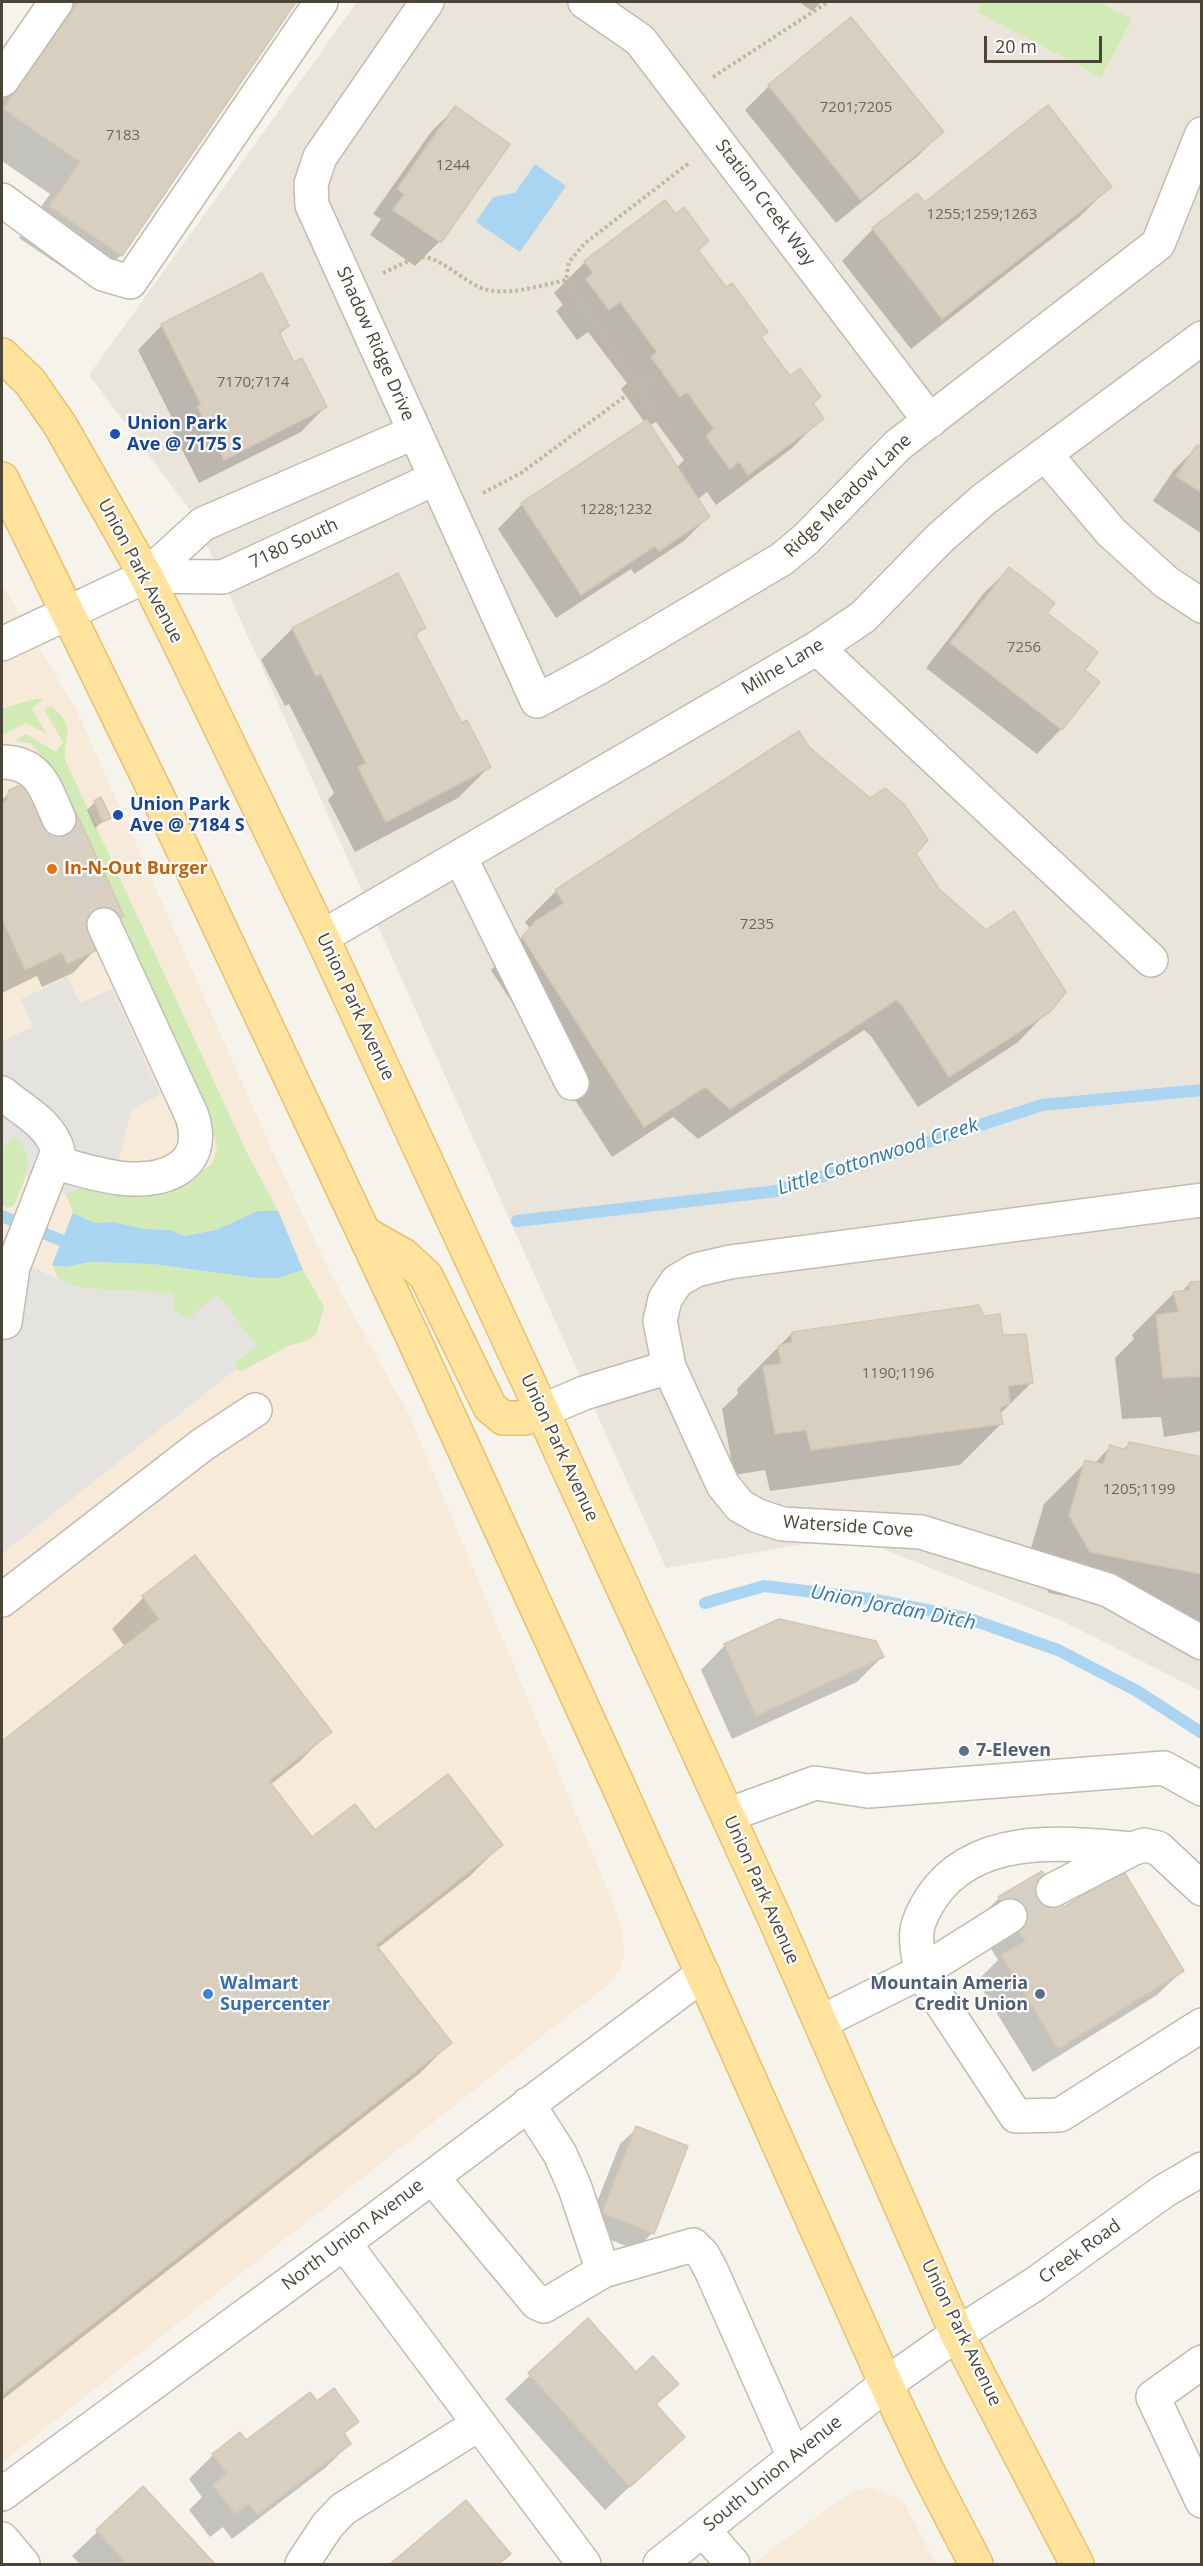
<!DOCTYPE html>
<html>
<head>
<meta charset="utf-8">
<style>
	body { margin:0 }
	#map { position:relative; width:1203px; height:2566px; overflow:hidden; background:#f6f3ec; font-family:"Open Sans",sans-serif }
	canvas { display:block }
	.frame { position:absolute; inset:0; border:3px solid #4b4439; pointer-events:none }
	.scale { position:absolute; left:984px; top:36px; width:118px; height:27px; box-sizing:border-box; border:3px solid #4b4439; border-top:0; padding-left:8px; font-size:18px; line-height:21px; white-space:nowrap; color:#4b4439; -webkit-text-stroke:4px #fff; paint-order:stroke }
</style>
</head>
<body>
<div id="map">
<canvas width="1203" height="2566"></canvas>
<div class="frame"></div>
<div class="scale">20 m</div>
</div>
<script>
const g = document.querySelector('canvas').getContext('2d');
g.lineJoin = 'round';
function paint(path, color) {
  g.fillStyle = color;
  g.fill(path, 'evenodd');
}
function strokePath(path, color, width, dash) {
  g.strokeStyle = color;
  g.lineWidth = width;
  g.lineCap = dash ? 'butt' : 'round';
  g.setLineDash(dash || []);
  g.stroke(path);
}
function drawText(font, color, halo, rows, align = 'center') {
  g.font = font + ' "Open Sans",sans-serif';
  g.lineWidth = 4.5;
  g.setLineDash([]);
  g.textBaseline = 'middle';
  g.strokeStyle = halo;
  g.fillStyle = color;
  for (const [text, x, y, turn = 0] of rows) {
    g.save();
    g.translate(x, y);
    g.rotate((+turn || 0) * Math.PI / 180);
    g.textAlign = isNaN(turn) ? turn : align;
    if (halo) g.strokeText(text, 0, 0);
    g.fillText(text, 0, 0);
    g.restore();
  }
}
paint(new Path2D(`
	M357,2H1201V1691L1060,1620L851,1536L666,1568L193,514L89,375Z`), '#eae5da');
paint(new Path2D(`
	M2,584L78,713L272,1150L330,1272L410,1417L614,1905L623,1933L624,1955L619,1970L606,1986L2,2462Z
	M872,2488L896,2498L905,2505L936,2564H752L842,2498L859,2490Z`), '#f7ead8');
paint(new Path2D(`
	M982,2H1099L1132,19L1101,77L977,12Z
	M34,699H43L32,709L47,734L26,723L2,735V709Z
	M47,707H52C80,729 60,741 66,762L248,1155L278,1211H258L216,1230L184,1236L170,1230L144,1229L114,1222L95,1223L73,1213L66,1195L74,1189L192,1178L212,1164L217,1149L215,1138L66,813L45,760L30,743L14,741L26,734L56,752L63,742L44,710Z
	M15,1135C40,1154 23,1183 14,1205L7,1208L2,1205V1149L8,1140Z
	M90,1262L153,1264L256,1278H278L303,1270L324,1307L316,1335L308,1340L288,1346L242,1371L236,1369L235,1365L239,1359L257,1347L190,1317L183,1318L174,1308V1294L81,1288L59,1281L52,1265L66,1267Z`), '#d2eab5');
paint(new Path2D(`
	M67,977L80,1003L112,989L160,1094L132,1109L118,1162L83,1186L66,1195L25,1176L29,1157L18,1138L12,1136L2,1149V1041L33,1027L21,999Z
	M2,1253L78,1288L174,1294V1308L183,1318L190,1317L218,1294L257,1347L239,1359L235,1365L236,1369L2,1554Z`), '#e5e3e0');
paint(new Path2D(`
	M535,164L566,186L520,252L476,222L493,197L515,193Z
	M258,1211H278L303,1270L278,1278H256L153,1264L90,1262L66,1267L52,1265L73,1213L95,1223L114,1222L144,1229L170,1230L184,1236L216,1230Z`), '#a9d4f2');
paint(new Path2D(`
	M69,2H295L121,255L90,286L19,238L50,194L2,161V100Z
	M799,2H821L812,11Z
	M769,86L942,132L918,156L836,223L745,110Z
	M455,108L508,144L439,242L415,266L370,235L381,219L373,214L431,132Z
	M1110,187L1078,218L911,349L842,261L873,229L917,195L924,204Z
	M697,251L790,378L819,397L812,404L822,418L791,449L716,505L707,492L697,500L708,517L684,541L634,574L631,569L556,618L498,529L522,504L645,423L621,389L627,383L588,332L577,340L556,311L563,305L554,293L585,262ZM656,422L684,460L676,468L649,426Z
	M162,325L288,326L279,335L293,364L325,407L301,432L199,483L173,432L177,428L138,350Z
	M1197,447L1202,450V534L1153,501L1173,471Z
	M1009,569L1045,613L1083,670L1098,682L1061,729L1037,754L926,668L984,593Z
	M397,575L424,627L415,636L461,725L489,767L458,798L355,852L328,800L334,793L289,704L285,706L261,660L292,629Z
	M808,747L1048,1011L1017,1043L918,1107L871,1036L864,1030L698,1139L673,1117L612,1157L491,970L530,929L525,922L556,891Z
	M10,792L122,916L98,940L97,948L73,973L42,987L37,976L2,993V800Z
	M95,802L109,817L95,828L87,810Z
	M1202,1282V1431L1164,1437L1161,1417L1122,1419L1115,1358L1134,1339L1132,1335L1174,1293L1182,1292L1190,1283Z
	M983,1317L1002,1336L1032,1382L1000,1414L1002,1423L960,1465L770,1491L765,1470L734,1475L722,1409L738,1394L737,1389L792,1333Z
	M1129,1444L1202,1459V1623L1049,1593L1028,1558L1044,1504L1086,1462L1094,1464L1110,1447L1122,1450Z
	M195,1557L330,1731L299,1762L270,1785L312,1839L375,1833L501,1845L470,1876L377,1949L450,2043L419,2074L2,2400V1743L125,1647L112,1629L143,1598Z
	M725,1645L882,1657L857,1682L732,1739L701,1670Z
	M999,1898L1063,1909L1182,1971L1157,1995L1033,2072L977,1981L998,1960L975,1922Z
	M637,2128L652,2233L636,2250L586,2230L620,2144Z
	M588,2321L636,2374L677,2384L655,2406L683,2436L605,2510L505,2399Z
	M316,2403L357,2421L343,2435L350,2444L325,2468L232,2539L223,2527L210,2537L189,2510L202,2497L189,2479L213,2455L245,2442Z
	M143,2488L213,2564H80L72,2556Z
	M466,2502L509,2554L499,2564H392Z`), '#0003');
strokePath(new Path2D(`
	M2,1216L75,1246
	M517,1221L777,1191L1042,1105L1202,1090
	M705,1603L764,1586L871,1599L967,1618L1058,1650L1137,1691L1202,1733`), '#a9d4f2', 12);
const building = new Path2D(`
	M78,2H296L122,256L49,206L80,162L3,109Z
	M851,17L944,132L861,200L768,85Z
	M1048,105L1112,187L942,319L872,228L917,193L925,202Z
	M455,106L510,144L441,243L393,210L404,194L397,189Z
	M665,200L676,214L684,207L709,241L698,250L726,287L732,283L768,332L761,337L790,376L800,368L821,397L813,403L824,419L748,475L739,462L730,469L706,436L714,429L687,392L680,397L651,357L657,352L620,302L609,310L586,279L593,273L584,261Z
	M262,273L289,326L279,332L294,362L302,358L327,407L224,460L197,406L201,404L161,324Z
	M647,420L710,517L659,551L655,546L581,595L521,503Z
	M1197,445L1202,448V493L1176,476Z
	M1009,567L1055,603L1047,613L1098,652L1085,670L1100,682L1062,730L950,643Z
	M398,573L426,628L415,633L462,723L467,720L491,767L386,822L358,767L366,763L321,674L316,676L292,628Z
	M799,731L809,747L870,798L885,788L904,804L928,840L916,854L939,889L986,930L1014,911L1066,992L1050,1012L949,1077L902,1005L896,1000L730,1109L705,1087L644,1127L522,937L536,921L564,903L555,890Z
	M28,782L51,823L76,812L124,916L91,932L99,949L67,964L62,952L25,970L2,918V803L6,801L9,790Z
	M101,797L111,818L103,822L94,801Z
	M1202,1281V1376L1163,1378L1156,1315L1179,1312L1173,1292L1189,1290L1190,1282Z
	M979,1305L984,1316L1000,1314L1003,1335L1026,1334L1033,1383L1008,1386L1010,1403L1000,1408L1003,1424L811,1450L806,1430L775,1434L763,1366L781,1364L778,1346L792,1342V1332Z
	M1129,1442L1202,1457V1574L1090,1552L1069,1516L1085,1460L1103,1464L1110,1445L1126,1450Z
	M195,1555L332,1732L269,1781L312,1837L355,1804L375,1830L448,1774L503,1845L376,1945L452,2043L2,2395V1741L159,1619L142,1596Z
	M779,1619L876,1641L884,1657L756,1716L724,1644Z
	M1123,1870L1184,1971L1058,2049L1001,1955L1025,1941L998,1897L1042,1871L1064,1907Z
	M636,2126L688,2146L654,2234L602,2213Z
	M588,2318L636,2372L653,2356L679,2384L656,2404L685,2437L630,2487L528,2373Z
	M334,2388L359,2422L344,2433L351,2444L257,2515L249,2504L235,2514L213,2485L227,2473L212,2454L240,2432L246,2440L310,2392L317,2401Z
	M143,2486L215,2564H127L96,2530Z
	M466,2500L511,2554L499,2564H390Z`);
paint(building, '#d8cfc1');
strokePath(building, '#d3c7b4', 1.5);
strokePath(new Path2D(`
	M59,819L104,925
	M1010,1916L1053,1890`), '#d4d0c8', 33, [33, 16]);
const minor = new Path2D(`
	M427,2L320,157L311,184L312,205L537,701L598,668L782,559L806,539L898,445L1158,244L1202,134
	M585,2L640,40L930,421
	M2,80L56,2
	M2,200L103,274L130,282L321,2
	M1045,454L1111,532L1166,582L1202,606
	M146,576L223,577L436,478
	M2,644L146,576L203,524L415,432
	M817,648L1151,960
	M2,762C40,762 46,790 59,819
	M460,857L572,1083
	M322,937L817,648L863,617L939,539L983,500L1202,338
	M2,1093C23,1111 50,1123 58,1151L13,1267L5,1322
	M55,1163C76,1168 97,1175 119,1178C162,1183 209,1169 192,1116L104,925
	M1202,1200L730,1262L696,1270L677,1281L665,1299L660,1321L669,1367L723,1485L740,1506L758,1516L782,1524L921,1532L1108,1590L1202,1643
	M542,1411L584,1393L669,1367
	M2,1600L202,1445L255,1410
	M728,1815L815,1783L868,1791L1164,1768L1202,1789
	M1053,1890L1132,1849L1144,1845L1158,1848L1202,1889
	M1010,1916L921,1972C919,1959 915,1943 917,1930C919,1919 926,1906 932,1897C976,1832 1064,1843 1132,1849
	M821,2022L921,1972L1016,2116L1060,2115L1202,2025
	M528,2104L560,2154L575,2188L603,2271
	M432,2177L537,2303L544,2306L603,2271L693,2245L703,2255L712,2272L794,2457
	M344,2243L584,2564
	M1202,2362L1153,2397L1202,2501
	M2,2494L344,2243L703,1974
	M703,2530L733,2564
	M2,2539L23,2564
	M302,2564L327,2526L343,2509L479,2424
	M660,2564L886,2384L957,2334L1035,2284L1164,2191L1202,2169`);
const major = new Path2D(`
	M2,355L30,382L60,425L146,576L177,638L322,937L542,1411L775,1919L957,2334L1077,2564
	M2,479L169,820L410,1331L617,1783L886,2384L927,2470L976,2564
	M364,1233L403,1255L426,1276L490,1407L503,1418H525L542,1411`);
strokePath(minor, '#c2bbae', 36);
strokePath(major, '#e6c16a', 36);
strokePath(new Path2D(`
	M713,77L828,2
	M383,273C395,268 406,261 418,258C438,252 466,286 488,290C514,295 542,285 566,280L569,262L584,244L689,163
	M566,280L673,442
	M483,493L521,473L661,370`), '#c4b79f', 4, [3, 3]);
strokePath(minor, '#fff', 33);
strokePath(major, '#ffe39c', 33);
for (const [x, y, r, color] of [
	[115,434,6,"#1a4fb4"],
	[118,815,6,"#1a4fb4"],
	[52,869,6,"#e8710a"],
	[964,1751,6,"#5c6f8a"],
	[208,1994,6,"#3f7fe0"],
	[1040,1994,6,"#5c6f8a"]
]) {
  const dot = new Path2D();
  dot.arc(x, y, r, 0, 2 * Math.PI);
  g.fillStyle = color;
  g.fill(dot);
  strokePath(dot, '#fff', 2);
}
drawText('15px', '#6e675b', null, [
	["7201;7205",856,108],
	["7183",123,136],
	["1244",453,166],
	["1255;1259;1263",982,215],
	["7170;7174",253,383],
	["1228;1232",616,510],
	["7256",1024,648],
	["7235",757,925],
	["1190;1196",898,1374],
	["1205;1199",1139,1490]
]);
drawText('18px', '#4b4439', '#fff', [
	["Station Creek Way",765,203,53],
	["Shadow Ridge Drive",375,344,66],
	["Ridge Meadow Lane",848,496,-44],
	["7180 South",294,544,-25],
	["Union Park Avenue",140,571,62],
	["Milne Lane",783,667,-31],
	["Union Park Avenue",355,1007,65],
	["Union Park Avenue",559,1448,65],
	["Waterside Cove",848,1527,4],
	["Union Park Avenue",761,1890,66],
	["North Union Avenue",353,2235,-37],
	["Creek Road",1080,2252,-36],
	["Union Park Avenue",961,2333,64],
	["South Union Avenue",773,2474,-39]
]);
drawText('bold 18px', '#164399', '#fff', [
	["Union Park",127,424],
	["Ave @ 7175 S",127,445],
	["Union Park",130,805],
	["Ave @ 7184 S",130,826]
], 'left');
drawText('bold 18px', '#c56008', '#fff', [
	["In-N-Out Burger",64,869]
], 'left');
drawText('bold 18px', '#4e5e75', '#fff', [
	["7-Eleven",976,1751],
	["Mountain Ameria",1028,1984,"right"],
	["Credit Union",1028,2005,"right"]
], 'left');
drawText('bold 18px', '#366cbe', '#fff', [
	["Walmart",220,1984],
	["Supercenter",220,2005]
], 'left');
drawText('italic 20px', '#2e7ab2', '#fff', [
	["Little Cottonwood Creek",878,1157,-18],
	["Union Jordan Ditch",893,1608,11]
]);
</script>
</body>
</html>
